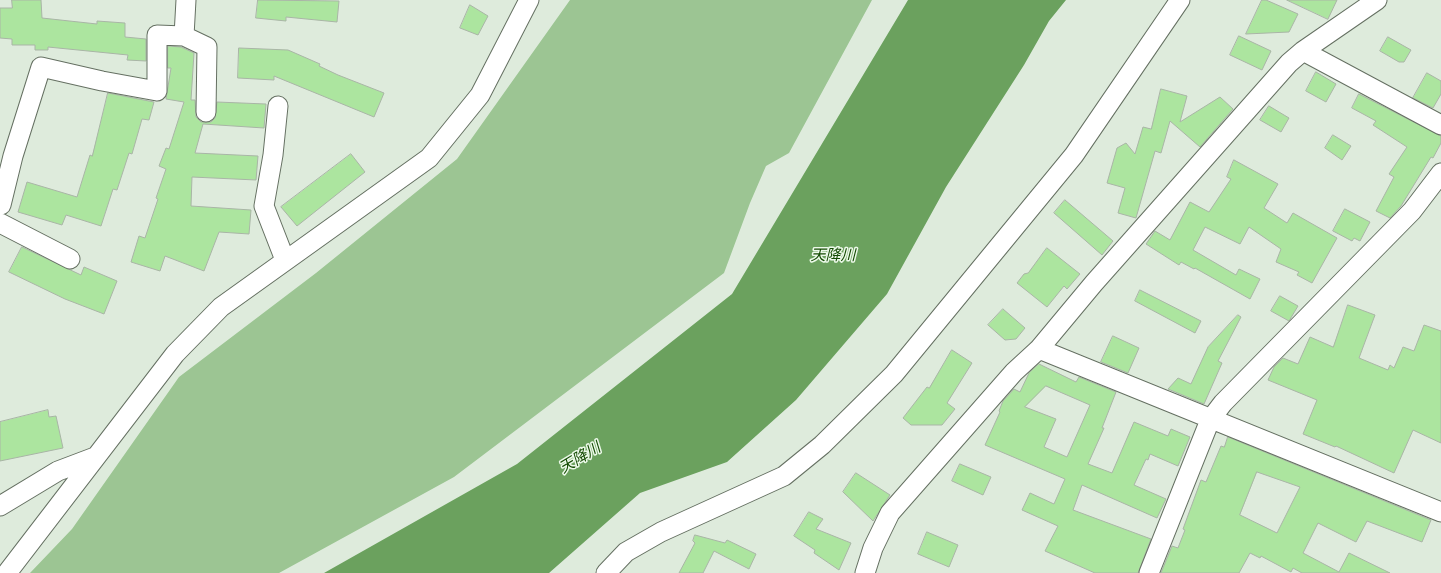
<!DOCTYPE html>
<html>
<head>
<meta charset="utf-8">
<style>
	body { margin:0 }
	canvas { display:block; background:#deebdc }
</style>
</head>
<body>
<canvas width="1441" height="573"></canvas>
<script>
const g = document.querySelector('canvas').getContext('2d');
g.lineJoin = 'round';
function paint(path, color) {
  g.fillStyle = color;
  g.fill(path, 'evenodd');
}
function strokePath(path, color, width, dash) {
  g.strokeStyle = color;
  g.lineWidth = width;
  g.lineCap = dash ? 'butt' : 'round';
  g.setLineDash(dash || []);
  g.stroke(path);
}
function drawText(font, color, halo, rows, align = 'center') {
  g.font = font + ' Quicksand,"Noto Sans JP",sans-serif';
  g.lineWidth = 3;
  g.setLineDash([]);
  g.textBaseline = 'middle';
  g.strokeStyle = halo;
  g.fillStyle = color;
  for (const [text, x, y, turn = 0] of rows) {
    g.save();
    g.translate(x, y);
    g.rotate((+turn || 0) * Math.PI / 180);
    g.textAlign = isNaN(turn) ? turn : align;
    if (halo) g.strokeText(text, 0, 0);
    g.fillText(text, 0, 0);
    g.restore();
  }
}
paint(new Path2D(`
	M570,0H872L789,153L766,166L750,203L724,273L454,477L279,573H30L72,529L179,377L316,273L457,159Z`), '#9cc593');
paint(new Path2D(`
	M908,0H1066L1049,21L1024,65L946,187L887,294L796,400L727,462L640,493L549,573H324L517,464L732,294Z`), '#6ba15e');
const building = new Path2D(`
	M12,0H41L42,18L97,24V21L125,23V37L146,39V61L127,60L128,55L48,47V50H35V45H12V39L0,38V8H12Z
	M258,0L339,1L337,22L286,17V21L256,18Z
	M1262,0H1266L1298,14L1289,32L1246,34Z
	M1287,0H1337L1328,19Z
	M470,5L488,16L478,35L460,28Z
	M1239,36L1271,51L1262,70L1230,55Z
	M1388,37L1411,50L1404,62H1399L1380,51Z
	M168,46L181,47L194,53L191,100H195L196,117L201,122H211L215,118L217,102L266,104L264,128L203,124L195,153L258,156L256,180L192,177L191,206L251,210L249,234L219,232L204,271L165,256L160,271L131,262L139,236L145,238L158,199L156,198L166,169L159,166L166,148L169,149L184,102L166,99L171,68H168Z
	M239,48L288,50L320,64L319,66L338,75L384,93L374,117L274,76V80L238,78Z
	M1316,72L1336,84L1326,102L1306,91Z
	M1427,73L1441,81V94L1433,108L1413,98Z
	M1161,89L1187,96L1180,122L1220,97L1233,109L1200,147L1170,121L1161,153L1155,151L1136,218L1118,213L1125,188L1107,183L1117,148L1126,143L1135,154L1143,127L1151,129Z
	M108,93L154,102L149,120L142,119L132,154L129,153L117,190L113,189L101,226L66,215L62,225L18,212L27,182L77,197L90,155L92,156Z
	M1359,94L1441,136V143L1433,158L1431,157L1401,206L1390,218L1376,211L1394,177L1389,174L1407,147L1373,125L1376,121L1352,108Z
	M1269,106L1289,118L1281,132L1260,120Z
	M1333,135L1351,146L1342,160L1325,148Z
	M351,154L365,172L297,226L281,207Z
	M1234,160L1278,184L1264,208L1287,223L1293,213L1337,238L1312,283L1297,275L1299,272L1276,262L1281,249L1249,227L1240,244L1205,227L1193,250L1236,275L1239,269L1260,279L1250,299L1195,268L1194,269L1181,262L1179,265L1146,244L1155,231L1170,240L1190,202L1209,212L1231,179L1227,177Z
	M1065,200L1113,241L1102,255L1054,213Z
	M1345,209L1370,222L1360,241L1354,238L1352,241L1333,231Z
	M22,247L81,275L84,267L117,281L104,314L65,299L9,272Z
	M1047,248L1080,274L1067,289L1064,286L1047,307L1017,283L1024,274L1028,273Z
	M1140,290L1201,321L1195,333L1135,301Z
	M1280,296L1298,306L1289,321L1271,311Z
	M1348,305L1375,315L1359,358L1388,370L1390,365L1394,368L1403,347L1414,351L1424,325L1441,331V443L1413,430L1394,473L1336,446L1335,447L1303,434L1317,400L1268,380L1274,367L1283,358L1298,364L1310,337L1333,347Z
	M1003,309L1025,328L1016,339L1005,340L988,325Z
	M1238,315L1241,317L1218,361L1222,363L1204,404L1168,389L1178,378L1191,384L1208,347Z
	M1113,336L1139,348L1128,373L1101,362Z
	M952,350L972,363L947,403L955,409L942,425H911L903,418L927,387L929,388Z
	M1039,364L1076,382L1079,377L1116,392L1102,428H1104L1088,464L1112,473L1134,422L1168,436L1171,429L1190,437L1178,466L1150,454L1148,460L1146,459L1134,485L1166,499L1157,518L1082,485L1073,510L1151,539L1138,573H1095L1045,551L1058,526L1022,510L1030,493L1054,504L1065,479L985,445L1000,412L999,411L1003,401L1014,389L1020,392L1029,373ZM1046,386L1090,405L1067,457L1044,447L1056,419L1025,407Z
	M48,410L49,417L56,416L63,448L0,461V422Z
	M1228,437L1431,520L1422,542L1367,521L1356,542L1318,523L1303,553L1339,572L1349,553L1390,573H1302L1293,568L1291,572L1261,556L1260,558L1250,553L1239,573H1161L1172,546L1178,548L1185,530L1183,529L1201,480L1206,482L1221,446L1224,447ZM1257,472L1300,487L1277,533L1240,515Z
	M960,464L991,477L983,495L952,481Z
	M856,473L890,495L873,521L843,492Z
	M809,512L823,519L816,529L851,543L839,570L814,553L815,550L794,536Z
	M927,532L958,545L949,567L918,554Z
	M695,535L725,543L727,540L756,554L749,569L714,551L703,573H679L695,543L693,541Z`);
paint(building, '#ace59f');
strokePath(building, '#a9b5a6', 1);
const minor = new Path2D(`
	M184,36L207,47L206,112
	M1303,51L1441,125
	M278,106L273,155L264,206L285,260
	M1,205L13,156L41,67L102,81L157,91V35L184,36L186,0
	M0,223L70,259
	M1039,349L1441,512
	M0,506L58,471L95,457
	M7,573L175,354L221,307L429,158L480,95L529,0
	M606,573L626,552L661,532L784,476L822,445L894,374L1074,155L1180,0
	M865,573L873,548L890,513L1014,372L1039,349L1094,283L1289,63L1303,51L1377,0
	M1149,573L1210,420L1223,403L1412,211L1441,173`);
strokePath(minor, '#657062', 21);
strokePath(minor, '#fff', 19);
drawText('italic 15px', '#144b03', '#ecf9e9', [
	["天降川",833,255],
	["天降川",580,458,-31]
]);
</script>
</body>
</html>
